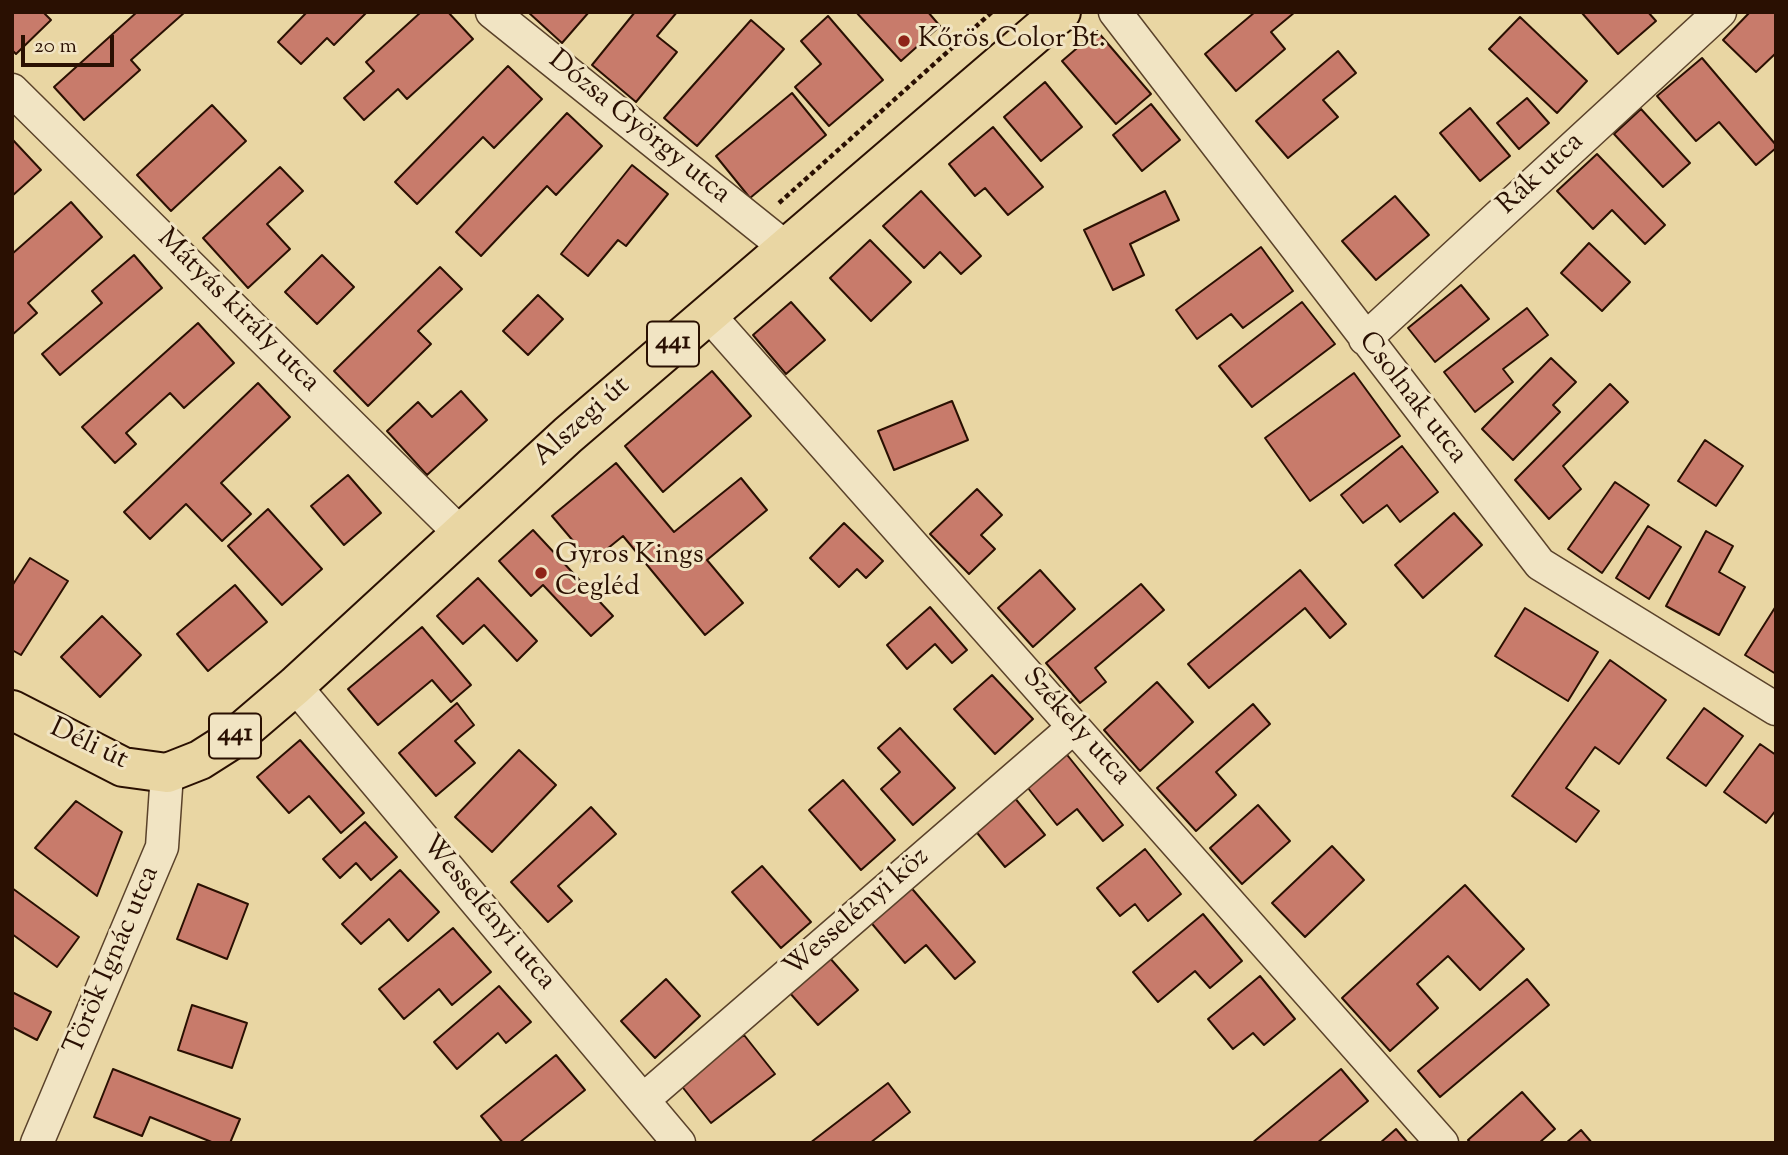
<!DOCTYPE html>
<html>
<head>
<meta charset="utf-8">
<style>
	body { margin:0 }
	#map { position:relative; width:1788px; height:1155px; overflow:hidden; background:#e9d6a3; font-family:"Sorts Mill Goudy",serif }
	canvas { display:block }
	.frame { position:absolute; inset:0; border:14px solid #2a1002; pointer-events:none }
	.scale { position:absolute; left:21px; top:35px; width:93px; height:32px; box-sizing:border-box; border:4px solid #2a1002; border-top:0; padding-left:9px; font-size:21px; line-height:24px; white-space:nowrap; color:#2a1002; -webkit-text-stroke:5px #f1e4c3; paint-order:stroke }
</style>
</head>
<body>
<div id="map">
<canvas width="1788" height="1155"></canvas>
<div class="frame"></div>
<div class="scale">20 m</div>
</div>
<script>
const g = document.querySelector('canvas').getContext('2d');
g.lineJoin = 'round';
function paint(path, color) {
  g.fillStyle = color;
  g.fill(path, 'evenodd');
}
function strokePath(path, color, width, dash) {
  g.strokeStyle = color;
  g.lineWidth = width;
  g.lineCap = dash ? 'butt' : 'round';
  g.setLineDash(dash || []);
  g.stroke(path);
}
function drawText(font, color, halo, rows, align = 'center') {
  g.font = font + ' "Sorts Mill Goudy",serif';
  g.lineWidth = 6;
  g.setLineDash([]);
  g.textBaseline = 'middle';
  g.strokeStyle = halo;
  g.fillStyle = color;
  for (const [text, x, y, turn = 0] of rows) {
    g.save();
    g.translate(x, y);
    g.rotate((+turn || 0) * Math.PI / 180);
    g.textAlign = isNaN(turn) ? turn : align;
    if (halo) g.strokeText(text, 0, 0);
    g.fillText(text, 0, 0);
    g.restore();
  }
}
const building = new Path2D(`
	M12,12H43L51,20L16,54L12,50Z
	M137,12H185L131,60L140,70L84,120L54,87Z
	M307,12H367L334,45L327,38L301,64L278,42Z
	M421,12H448L473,39L407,99L398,89L364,120L344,98L374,71L366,62Z
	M528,12H589L562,43Z
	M635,12H677L657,36L677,52L636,102L592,65Z
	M856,12H928L940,26L901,61Z
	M1255,12H1295L1271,32L1285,49L1236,91L1205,54Z
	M1648,12L1656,21L1618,54L1582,13Z
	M1750,12H1776V53L1756,72L1723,40Z
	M828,16L883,80L829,126L795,87L821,64L801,41Z
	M1520,17L1587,81L1557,113L1489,49Z
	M751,20L784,49L697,146L664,118Z
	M1097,31L1151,94L1116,124L1062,61Z
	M1338,51L1356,73L1323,100L1338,117L1288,158L1256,121Z
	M1702,58L1776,145V148L1756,165L1719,122L1696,141L1657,96Z
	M508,66L542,99L494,148L483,137L417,204L395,182Z
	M1045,82L1082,127L1041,161L1004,117Z
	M792,93L826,135L750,198L716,156Z
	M1527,98L1549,123L1519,149L1497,123Z
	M1151,104L1180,140L1142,171L1113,135Z
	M212,105L246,141L171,211L137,175Z
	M1470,108L1510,156L1480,181L1440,133Z
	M1641,109L1690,163L1663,187L1614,134Z
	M567,113L602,146L556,195L547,186L481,256L456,232Z
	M993,127L1043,187L1008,215L985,188L975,196L949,164Z
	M12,139L41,170L12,196Z
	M1597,154L1665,225L1645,244L1612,210L1593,229L1557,191Z
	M632,165L668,194L626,246L618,240L588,276L561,254Z
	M280,167L303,191L267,224L290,249L248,288L203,238Z
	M921,191L981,256L961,274L940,252L924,268L883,226Z
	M1165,191L1179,220L1130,244L1144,275L1113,290L1084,230Z
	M1395,196L1429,235L1376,280L1342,241Z
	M71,202L102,237L28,303L37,313L12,335V254Z
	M870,240L911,282L871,321L830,278Z
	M1589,243L1630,282L1602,311L1561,273Z
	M1261,247L1293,291L1243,328L1231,314L1197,339L1176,310Z
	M134,255L162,288L60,375L42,354L102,303L92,291Z
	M322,255L354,287L317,324L285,292Z
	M440,267L462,289L418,331L431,344L368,406L334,371Z
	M1461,285L1489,319L1435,362L1408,328Z
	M538,295L563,319L528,355L503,331Z
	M791,302L825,340L786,374L753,335Z
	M1302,302L1335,344L1252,407L1219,366Z
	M1527,308L1548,335L1503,369L1513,382L1475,412L1444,372Z
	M198,323L234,363L184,408L170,393L126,433L136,444L115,463L82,427Z
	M1551,358L1576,382L1553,405L1560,412L1513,460L1482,429Z
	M712,371L751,416L663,492L625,446Z
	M1354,373L1400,436L1310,501L1265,438Z
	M258,383L290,417L221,483L251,514L222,541L186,504L150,539L124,512Z
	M1610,384L1628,402L1563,466L1581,489L1549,519L1515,480Z
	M461,391L487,420L427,475L387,431L418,402L432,417Z
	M952,401L968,440L894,470L878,431Z
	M1705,440L1743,466L1716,506L1678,481Z
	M1402,446L1438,492L1400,522L1387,505L1363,523L1341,495Z
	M616,463L674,532L741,478L767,510L707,560L743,603L705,635L623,536L591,562L552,516Z
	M348,475L381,513L344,545L311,506Z
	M1615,482L1649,505L1602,573L1568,549Z
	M977,489L1002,515L981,535L995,549L969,574L930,534Z
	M268,509L322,569L282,605L228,546Z
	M1454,513L1482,545L1423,598L1395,565Z
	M844,523L883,561L866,578L857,569L839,587L810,558Z
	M1648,526L1681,547L1649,599L1616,578Z
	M533,530L613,616L591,636L543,585L531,596L499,561Z
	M1706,531L1733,546L1719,572L1745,587L1719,635L1666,606Z
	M30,558L68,581L21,655L12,650V586Z
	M1040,570L1075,609L1033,647L998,608Z
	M1300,570L1346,624L1330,638L1305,608L1209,688L1188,664Z
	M478,578L537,641L517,661L484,625L463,644L437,616Z
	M1141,584L1164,610L1095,668L1106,682L1080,703L1046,663Z
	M235,585L267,622L208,671L177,634Z
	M1776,606V674L1745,655Z
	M930,607L967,650L952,663L935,644L907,669L887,645Z
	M1525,608L1598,652L1568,701L1495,656Z
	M102,616L141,655L100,697L61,657Z
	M422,627L471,685L451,702L432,680L378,725L348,689Z
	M1610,660L1666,700L1619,764L1595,747L1566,788L1599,811L1576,842L1512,796Z
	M992,675L1033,719L995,754L954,709Z
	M1157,682L1193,722L1140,771L1104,730Z
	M457,703L474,725L455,741L475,763L436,796L399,753Z
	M1253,704L1270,724L1216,772L1236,795L1196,831L1157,788Z
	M1704,708L1743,736L1706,786L1667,758Z
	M900,728L955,788L913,825L881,789L900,772L878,748Z
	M300,740L364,813L341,833L309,796L289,813L257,777Z
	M1760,744L1776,755V810L1766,823L1724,792Z
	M519,750L556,785L492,852L455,817Z
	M1064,751L1123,825L1103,841L1077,809L1057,825L1024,783Z
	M843,780L895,840L861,870L809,810Z
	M1014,797L1045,835L1005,867L974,829Z
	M76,801L122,832L97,896L35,848Z
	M1258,805L1290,841L1242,884L1210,848Z
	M591,807L616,834L558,886L572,901L548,922L511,882Z
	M365,822L397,857L371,880L356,863L340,878L323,859Z
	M1332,846L1364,880L1305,937L1272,903Z
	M1145,849L1181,894L1148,921L1135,904L1120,916L1097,888Z
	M762,866L811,922L781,948L732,892Z
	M400,870L439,912L408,941L389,919L361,944L342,924Z
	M198,884L248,904L227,959L177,939Z
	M908,884L975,962L955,979L926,945L905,963L868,919Z
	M1465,885L1524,949L1480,990L1448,956L1417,984L1438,1008L1390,1051L1342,998Z
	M12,888L79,937L57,967L12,934Z
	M1203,914L1242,961L1210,988L1195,971L1158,1002L1133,972Z
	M453,928L491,972L452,1005L439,989L404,1019L379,989Z
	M829,957L858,990L818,1025L789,992Z
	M1260,976L1295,1019L1264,1045L1253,1033L1233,1049L1208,1019Z
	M666,979L700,1016L655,1058L621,1021Z
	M1527,979L1549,1005L1440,1097L1418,1071Z
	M499,986L531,1022L506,1043L498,1033L457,1069L434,1042Z
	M12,992L51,1012L37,1040L12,1027Z
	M192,1005L247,1023L232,1068L178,1050Z
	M744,1035L775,1074L711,1123L680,1084Z
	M556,1055L585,1090L519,1143H503L481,1116Z
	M113,1069L240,1119L230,1143H214L150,1117L142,1136L94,1117Z
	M1341,1069L1368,1101L1317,1143H1252Z
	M888,1083L910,1112L870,1143H810Z
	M1522,1092L1555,1129L1539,1143H1471L1468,1140Z
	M1396,1129L1408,1143H1380Z
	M1581,1130L1592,1143H1566Z`);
paint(building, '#c87b6b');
strokePath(building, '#2a1002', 2);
const minor = new Path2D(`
	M492,12L785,247
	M1115,12L1540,564L1776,709
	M12,90L461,534
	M708,314L1442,1143
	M1365,339L1720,12
	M295,686L679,1143
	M643,1100L1074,727
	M37,1143L162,847L167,773`);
const primary = new Path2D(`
	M12,710L123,767L167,773L200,760L233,739L295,686L568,435L1061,12`);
strokePath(minor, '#5a422a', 35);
strokePath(primary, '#2a1002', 42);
strokePath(new Path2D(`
	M779,203L992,12`), '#2a1002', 4.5, [5, 3.5]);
strokePath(minor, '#f1e4c3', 32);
strokePath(primary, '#e9d6a3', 38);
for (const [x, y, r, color] of [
	[904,41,7,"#8f2418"],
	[541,573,7,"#8f2418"]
]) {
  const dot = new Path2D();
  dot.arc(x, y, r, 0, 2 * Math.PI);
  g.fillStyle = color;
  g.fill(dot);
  strokePath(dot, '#f1e4c3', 2.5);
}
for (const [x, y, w] of [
	[673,344,52],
	[235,736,52]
]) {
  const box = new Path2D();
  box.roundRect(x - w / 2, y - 22.5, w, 45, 5);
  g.fillStyle = '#f1e4c3';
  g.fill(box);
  strokePath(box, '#2a1002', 2);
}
drawText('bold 26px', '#2a1002', null, [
	["441",673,344],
	["441",235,736]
]);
drawText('28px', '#2a1002', '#f1e4c3', [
	["Kőrös Color Bt.",918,41],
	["Gyros Kings",555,557],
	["Cegléd",555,589]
], 'left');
drawText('28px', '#2a1002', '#f1e4c3', [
	["Dózsa György utca",638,129,39],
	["Rák utca",1542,175,-43],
	["Mátyás király utca",237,312,45],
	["Csolnak utca",1411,399,52],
	["Alszegi út",583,423,-42],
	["Székely utca",1075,728,48],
	["Déli út",88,746,25],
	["Wesselényi utca",487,914,50],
	["Wesselényi köz",858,914,-41],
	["Török Ignác utca",114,961,-67]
]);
</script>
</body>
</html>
